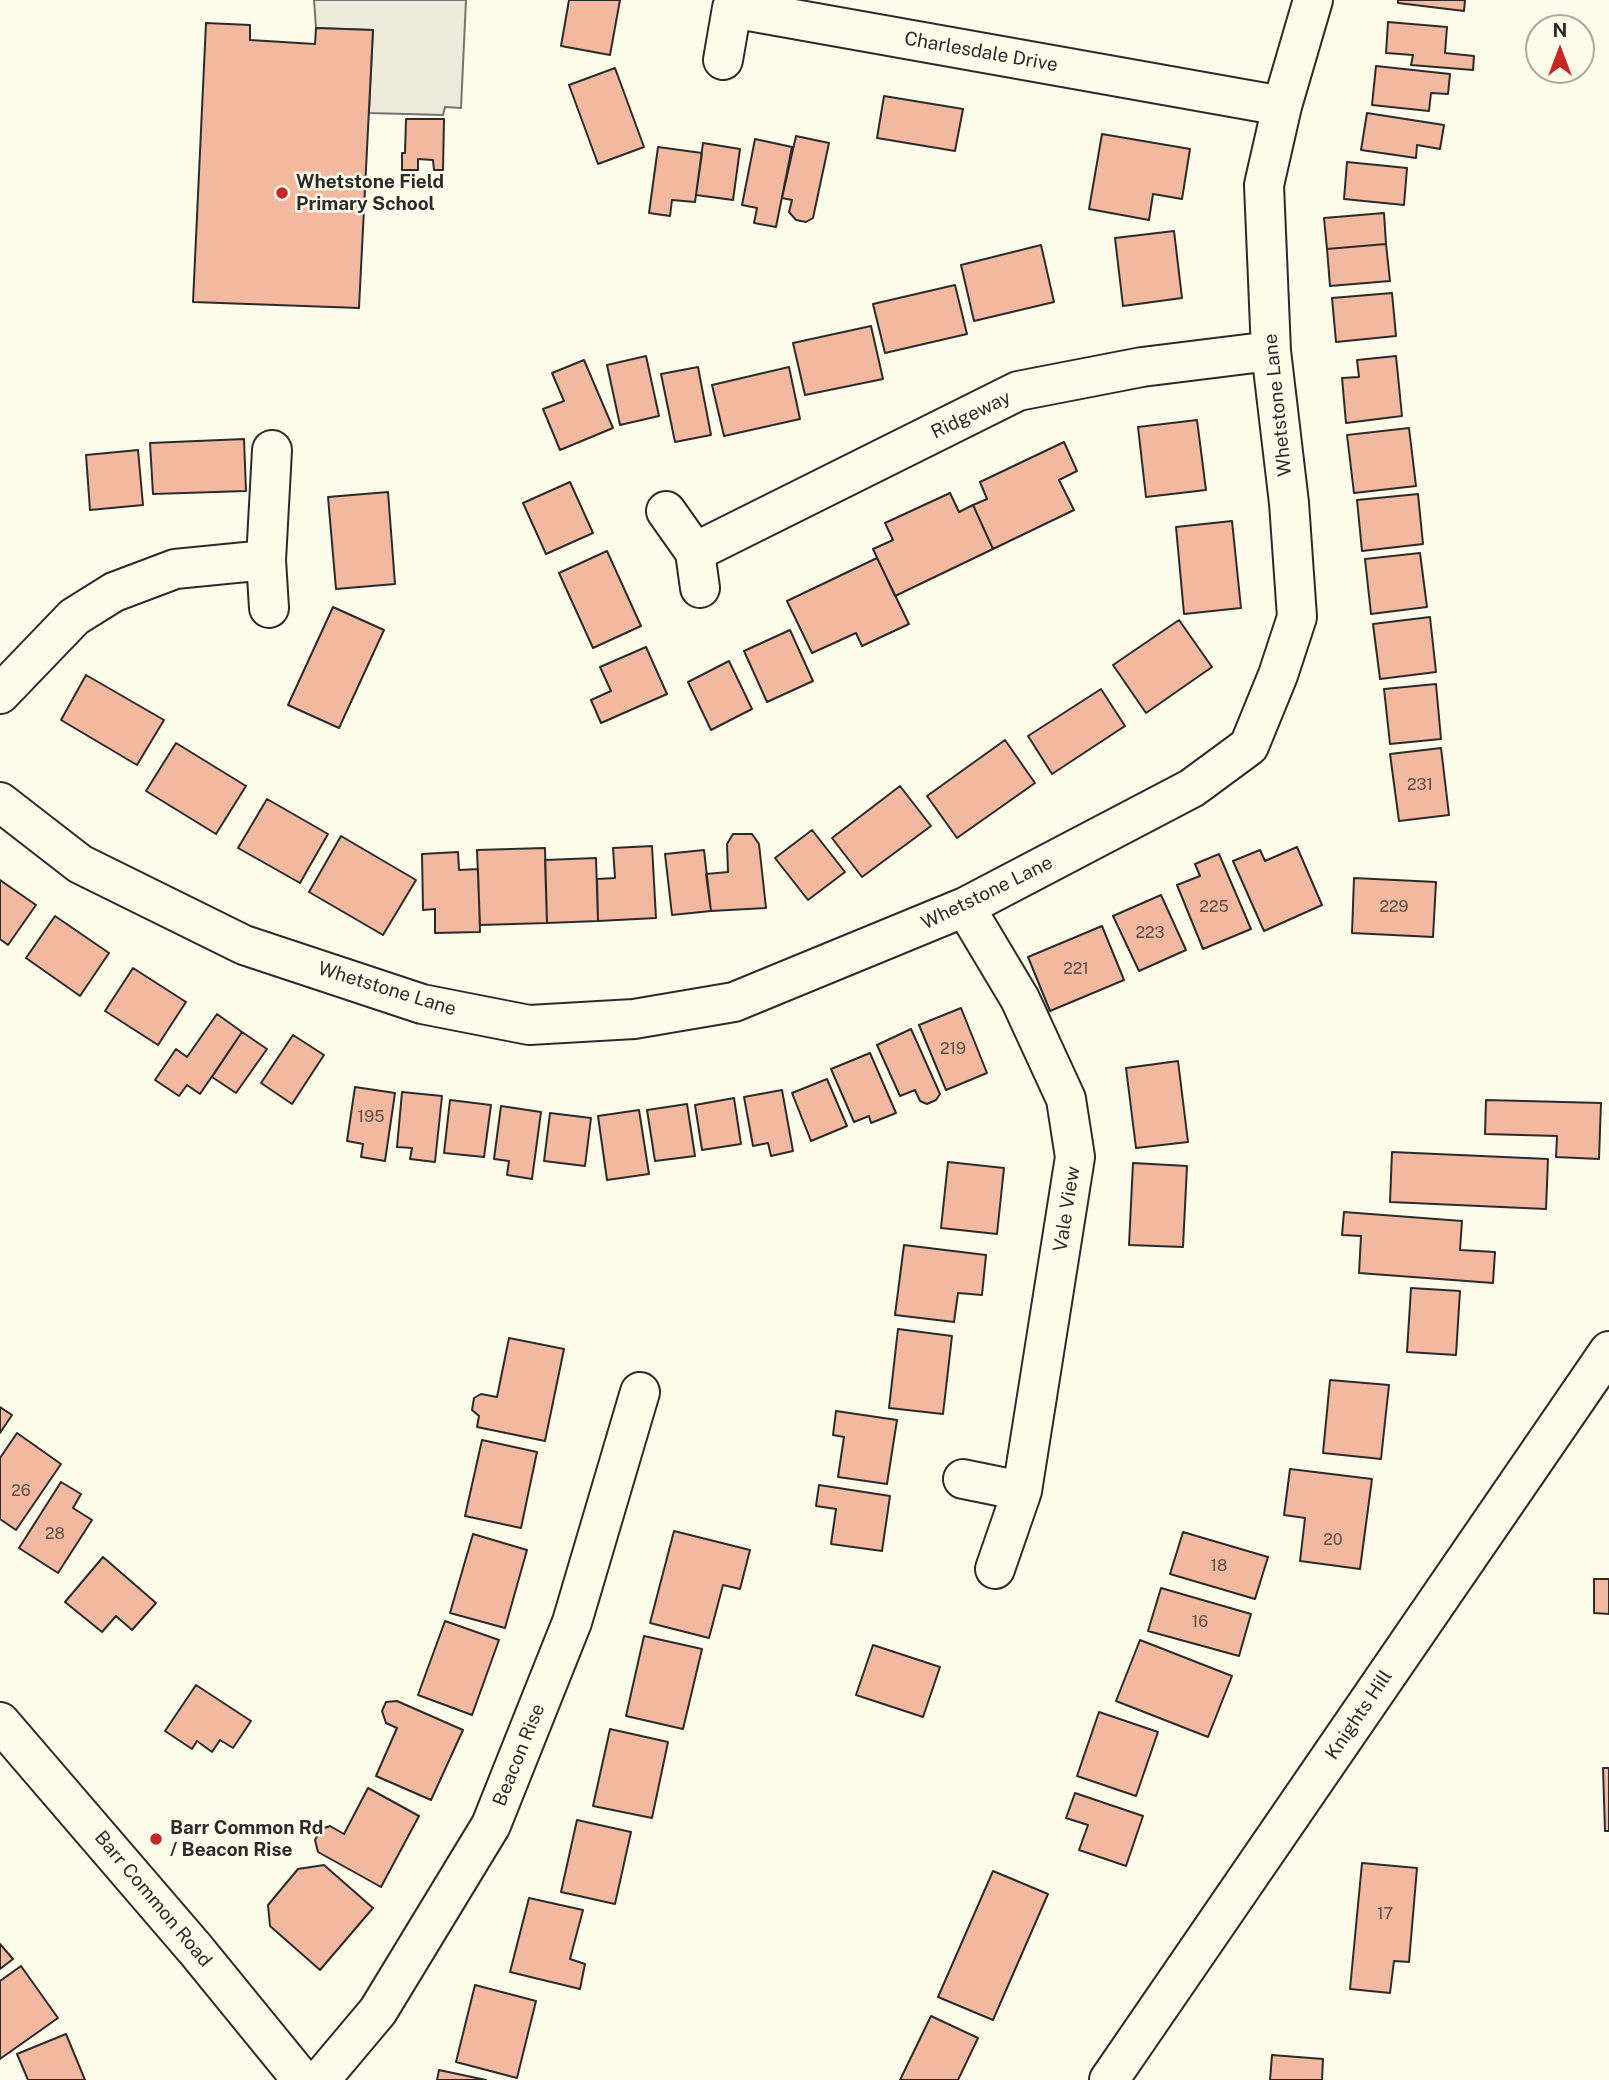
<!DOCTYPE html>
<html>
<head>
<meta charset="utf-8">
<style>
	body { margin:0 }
	#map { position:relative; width:1609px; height:2080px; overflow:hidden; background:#fdfbea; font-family:"Public Sans",sans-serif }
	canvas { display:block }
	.north { position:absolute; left:1525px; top:14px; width:70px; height:70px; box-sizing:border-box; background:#fdfbea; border:2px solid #a9a89e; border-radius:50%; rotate:0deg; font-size:19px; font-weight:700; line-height:28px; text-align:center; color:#2b2b2b }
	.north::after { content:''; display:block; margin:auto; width:24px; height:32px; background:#c62828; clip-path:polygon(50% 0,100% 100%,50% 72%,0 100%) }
</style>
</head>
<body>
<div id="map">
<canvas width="1609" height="2080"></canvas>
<div class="north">N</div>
</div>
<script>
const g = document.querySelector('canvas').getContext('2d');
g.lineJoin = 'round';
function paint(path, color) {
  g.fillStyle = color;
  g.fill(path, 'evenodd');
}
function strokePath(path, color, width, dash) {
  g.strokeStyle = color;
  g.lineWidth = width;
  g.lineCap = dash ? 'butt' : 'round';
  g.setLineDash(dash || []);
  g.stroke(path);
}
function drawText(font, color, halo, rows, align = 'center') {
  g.font = font + ' "Public Sans",sans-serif';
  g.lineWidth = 5;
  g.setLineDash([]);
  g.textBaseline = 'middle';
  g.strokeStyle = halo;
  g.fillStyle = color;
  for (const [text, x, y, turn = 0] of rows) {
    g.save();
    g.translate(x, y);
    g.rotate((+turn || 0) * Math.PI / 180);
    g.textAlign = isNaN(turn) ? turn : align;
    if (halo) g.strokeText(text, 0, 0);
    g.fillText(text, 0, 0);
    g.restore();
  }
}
const green = new Path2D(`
	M314,0H466L461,108L445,107L443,115L369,113L373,30L316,28Z`);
paint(green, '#ecebdb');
strokePath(green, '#74746e', 2);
const building = new Path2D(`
	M569,0H620L610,55L561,46Z
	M1398,0H1465L1464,11L1398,3Z
	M1388,22L1447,27L1445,53L1474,56L1473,70L1411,65L1413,55L1386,53Z
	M206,23L250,25V40L315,44L316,28L373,30L359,308L193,302Z
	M1376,66L1450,74L1448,94L1431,93L1429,111L1372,105Z
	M615,68L644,147L598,164L569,85Z
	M884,96L963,109L955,151L877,138Z
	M1367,113L1444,125L1440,149L1417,145L1416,158L1361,150Z
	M406,119H444L443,170H434L433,160L418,159V170H402V153H405Z
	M1102,134L1190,149L1182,199L1153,194L1149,220L1089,209Z
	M796,136L829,143L813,218L806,222L796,220L789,212L792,200L782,198Z
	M755,139L792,147L776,227L754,223L757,208L742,205Z
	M703,143L740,149L733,200L696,195Z
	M658,147L702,153L695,202L672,200L670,216L649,213Z
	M1347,162L1407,168L1404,205L1344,199Z
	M1384,213L1386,244L1327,249L1324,218Z
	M1174,231L1182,298L1123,306L1115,238Z
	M1386,244L1390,281L1330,286L1327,249Z
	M1041,245L1054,302L974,321L961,265Z
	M955,285L967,334L885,353L873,304Z
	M1392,293L1396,336L1336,342L1332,298Z
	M871,326L883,379L805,395L793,343Z
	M646,356L659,416L620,425L607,365Z
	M1396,356L1402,416L1346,423L1342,378L1359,377L1357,360Z
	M584,360L613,428L560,450L543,409L564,401L552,373Z
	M698,367L711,435L675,442L661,374Z
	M789,367L800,419L724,436L712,385Z
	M1197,420L1206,490L1146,497L1138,427Z
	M1409,428L1416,486L1354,493L1347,435Z
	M244,439L246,491L153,494L150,443Z
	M1064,442L1077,471L1059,480L1074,510L993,549L973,505L987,499L980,482Z
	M138,450L143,505L90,510L86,455Z
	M570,482L593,533L546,554L523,503Z
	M388,492L395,584L336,589L328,497Z
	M950,493L959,512L973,505L993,549L895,596L873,549L893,540L885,523Z
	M1418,494L1423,544L1362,551L1357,500Z
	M1232,521L1241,608L1184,614L1176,527Z
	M607,551L641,626L593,648L559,573Z
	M1420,553L1427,607L1371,614L1365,559Z
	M877,558L909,624L862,646L856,633L812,653L787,601Z
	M333,607L384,630L339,728L288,705Z
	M1430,617L1436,672L1380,679L1373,624Z
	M1179,620L1212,667L1146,713L1113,665Z
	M790,630L813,681L767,702L744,651Z
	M646,647L667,694L601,723L591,700L611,691L600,667Z
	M729,661L752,709L711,730L688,682Z
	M86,675L164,720L137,765L61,720Z
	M1436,684L1441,739L1390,744L1384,689Z
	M1101,689L1125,726L1052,774L1028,736Z
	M1005,740L1035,783L957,838L927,796Z
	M176,743L246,786L216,834L146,791Z
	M1441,748L1449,815L1399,821L1390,754Z
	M900,786L931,826L862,877L832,838Z
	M267,799L328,834L300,883L238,848Z
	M812,830L845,872L808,900L775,858Z
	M733,834H752L759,844L766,908L711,911L706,874L728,872L727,844Z
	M341,836L416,880L383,935L309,892Z
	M652,846L656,918L598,921L597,879L615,878L613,848Z
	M1297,847L1322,905L1264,931L1233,861L1260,850L1265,861Z
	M545,848L547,923L480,925L477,850Z
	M704,850L711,911L672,915L665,854Z
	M458,852L459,870L478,869L480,932L435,933V909L423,910L422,854Z
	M1219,854L1251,929L1203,949L1177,885L1200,876L1195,864Z
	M596,858L598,921L547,923L545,860Z
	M1354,878L1436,882L1433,937L1352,933Z
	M0,880L36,905L8,945L0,939Z
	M1161,895L1186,950L1139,971L1113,916Z
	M55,916L109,953L80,996L26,958Z
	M1102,926L1124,980L1050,1011L1028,957Z
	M133,968L186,1002L158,1045L105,1011Z
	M961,1008L987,1073L946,1090L919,1025Z
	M217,1014L242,1032L200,1094L187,1085L179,1096L155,1080L176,1049L187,1057Z
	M911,1029L940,1094L936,1100L927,1104L920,1101L915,1090L900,1096L877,1045Z
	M242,1032L267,1049L236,1093L212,1077Z
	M293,1035L324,1055L292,1104L261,1083Z
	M870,1053L896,1113L871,1123L869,1116L854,1122L831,1069Z
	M1178,1061L1188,1142L1136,1148L1126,1068Z
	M827,1079L847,1126L811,1141L792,1093Z
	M355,1087L395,1093L385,1161L361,1157L363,1144L347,1141Z
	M782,1090L793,1151L771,1156L768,1143L753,1146L744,1097Z
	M402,1092L442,1096L435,1162L410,1159L412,1148L397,1147Z
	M734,1098L741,1144L702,1150L695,1105Z
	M450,1100L491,1105L484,1157L444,1153Z
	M1486,1100L1601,1103L1599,1159L1556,1157L1557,1136L1485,1134Z
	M687,1104L695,1156L655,1161L647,1110Z
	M501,1106L541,1112L532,1179L507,1175L509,1161L494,1159Z
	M639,1110L649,1174L607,1180L598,1116Z
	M550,1113L591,1118L585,1166L544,1161Z
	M1392,1152L1548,1159L1546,1209L1390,1202Z
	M948,1162L1004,1168L997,1234L941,1228Z
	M1133,1163L1187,1166L1183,1247L1129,1245Z
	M1344,1212L1462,1221L1460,1250L1495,1252L1493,1283L1359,1273L1361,1236L1342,1235Z
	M904,1245L986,1255L982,1295L958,1293L954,1322L895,1315Z
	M1411,1288L1460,1291L1456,1355L1407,1352Z
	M898,1329L952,1336L943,1414L889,1408Z
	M509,1338L564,1349L545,1441L477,1427L479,1416L472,1410L474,1398L481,1394L497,1397Z
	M1330,1380L1389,1385L1381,1459L1323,1453Z
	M0,1407L12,1415L0,1433Z
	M836,1411L897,1420L887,1484L838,1477L844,1437L833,1435Z
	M17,1433L61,1464L16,1530L0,1519V1458Z
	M482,1440L537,1452L521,1528L465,1516Z
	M1290,1469L1372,1479L1360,1569L1300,1561L1305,1518L1284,1515Z
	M61,1482L81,1494L73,1508L92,1520L58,1573L19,1548Z
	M819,1485L890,1496L882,1551L831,1544L836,1509L816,1506Z
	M674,1531L750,1550L740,1589L723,1585L709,1638L650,1623Z
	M1183,1532L1268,1557L1255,1599L1170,1574Z
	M473,1534L527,1550L505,1628L450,1613Z
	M103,1557L156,1603L132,1630L116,1616L102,1632L65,1602Z
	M1594,1579H1609V1614L1594,1613Z
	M1161,1588L1251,1614L1239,1656L1148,1631Z
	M445,1621L499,1640L472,1715L418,1695Z
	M644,1636L702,1649L683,1729L626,1716Z
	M1140,1640L1232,1676L1208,1737L1116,1701Z
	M873,1645L940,1667L923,1717L856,1695Z
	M196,1685L251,1721L233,1748L220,1740L212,1752L197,1741L192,1749L165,1731Z
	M397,1701L463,1730L431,1800L376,1776L397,1728L386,1723L382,1711L386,1702Z
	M1099,1712L1158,1732L1136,1796L1077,1776Z
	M610,1729L668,1742L652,1818L593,1806Z
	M1603,1768H1609V1831H1605Z
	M368,1788L419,1816L381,1887L318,1852L315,1840L321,1829L330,1826L344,1834Z
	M1075,1793L1143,1816L1126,1866L1079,1850L1088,1825L1066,1818Z
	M577,1820L631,1832L615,1904L561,1892Z
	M1362,1863L1417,1868L1409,1962L1394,1961L1390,1993L1350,1989Z
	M324,1865L373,1908L320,1970L270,1926L268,1905L298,1869Z
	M993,1871L1048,1894L993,2020L938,1997Z
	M529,1898L583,1910L570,1959L585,1964L580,1989L510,1972Z
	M0,1944L13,1959L0,1969Z
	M21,1966L58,2018L0,2059V1981Z
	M475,1985L536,2001L517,2078L456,2062Z
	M931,2016L978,2038L958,2080H900Z
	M66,2034L85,2080H28L17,2054Z
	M1272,2055L1323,2059L1322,2080H1270Z
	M439,2070L486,2080H437Z`);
paint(building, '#f2b8a0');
strokePath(building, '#2b2b2b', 2);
const minor = new Path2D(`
	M723,60L732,8L1282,106
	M666,511L695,552L700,588
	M695,552L1018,391L1142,367L1271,351
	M269,608L266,560L272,450
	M0,694L74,617L114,592L175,569L266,560
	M0,802L80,864L244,945L422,1004L529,1025L634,1019L734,1002L965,907L1192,788L1249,746L1278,675L1297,617L1289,503L1271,351L1264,185L1282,106L1313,0
	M965,907L1020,999L1066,1099L1075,1157L1022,1491L995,1569
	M963,1479L1022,1491
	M320,2080L378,2011L491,1825L572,1622L640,1392
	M1109,2080L1609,1351`);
const major = new Path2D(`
	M0,1722L196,1950L302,2080`);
strokePath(minor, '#2b2b2b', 42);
strokePath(major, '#2b2b2b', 42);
strokePath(minor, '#fdfbea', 38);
strokePath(major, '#fdfbea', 38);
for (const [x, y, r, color] of [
	[282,193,7,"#c62828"],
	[156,1839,7,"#c62828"]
]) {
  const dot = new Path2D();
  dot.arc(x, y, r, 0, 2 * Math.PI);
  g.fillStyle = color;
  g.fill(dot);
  strokePath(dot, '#fdfbea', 2.5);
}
drawText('16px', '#5d4e48', null, [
	["231",1420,785],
	["225",1214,907],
	["229",1394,907],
	["223",1150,933],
	["221",1076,969],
	["219",953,1049],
	["195",371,1117],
	["26",21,1491],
	["28",55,1534],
	["20",1333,1540],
	["18",1219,1566],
	["16",1200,1622],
	["17",1385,1914]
]);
drawText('19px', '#2b2b2b', '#fdfbea', [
	["Charlesdale Drive",981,52,10],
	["Whetstone Lane",1278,405,-96],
	["Ridgeway",971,415,-26],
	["Whetstone Lane",987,893,-26],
	["Whetstone Lane",387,989,17],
	["Vale View",1067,1209,-81],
	["Knights Hill",1359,1715,-56],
	["Beacon Rise",519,1755,-68],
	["Barr Common Road",153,1899,50]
]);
drawText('bold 19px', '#2b2b2b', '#fdfbea', [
	["Whetstone Field",296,182],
	["Primary School",296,204],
	["Barr Common Rd",170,1828],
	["/ Beacon Rise",170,1850]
], 'left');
</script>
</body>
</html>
